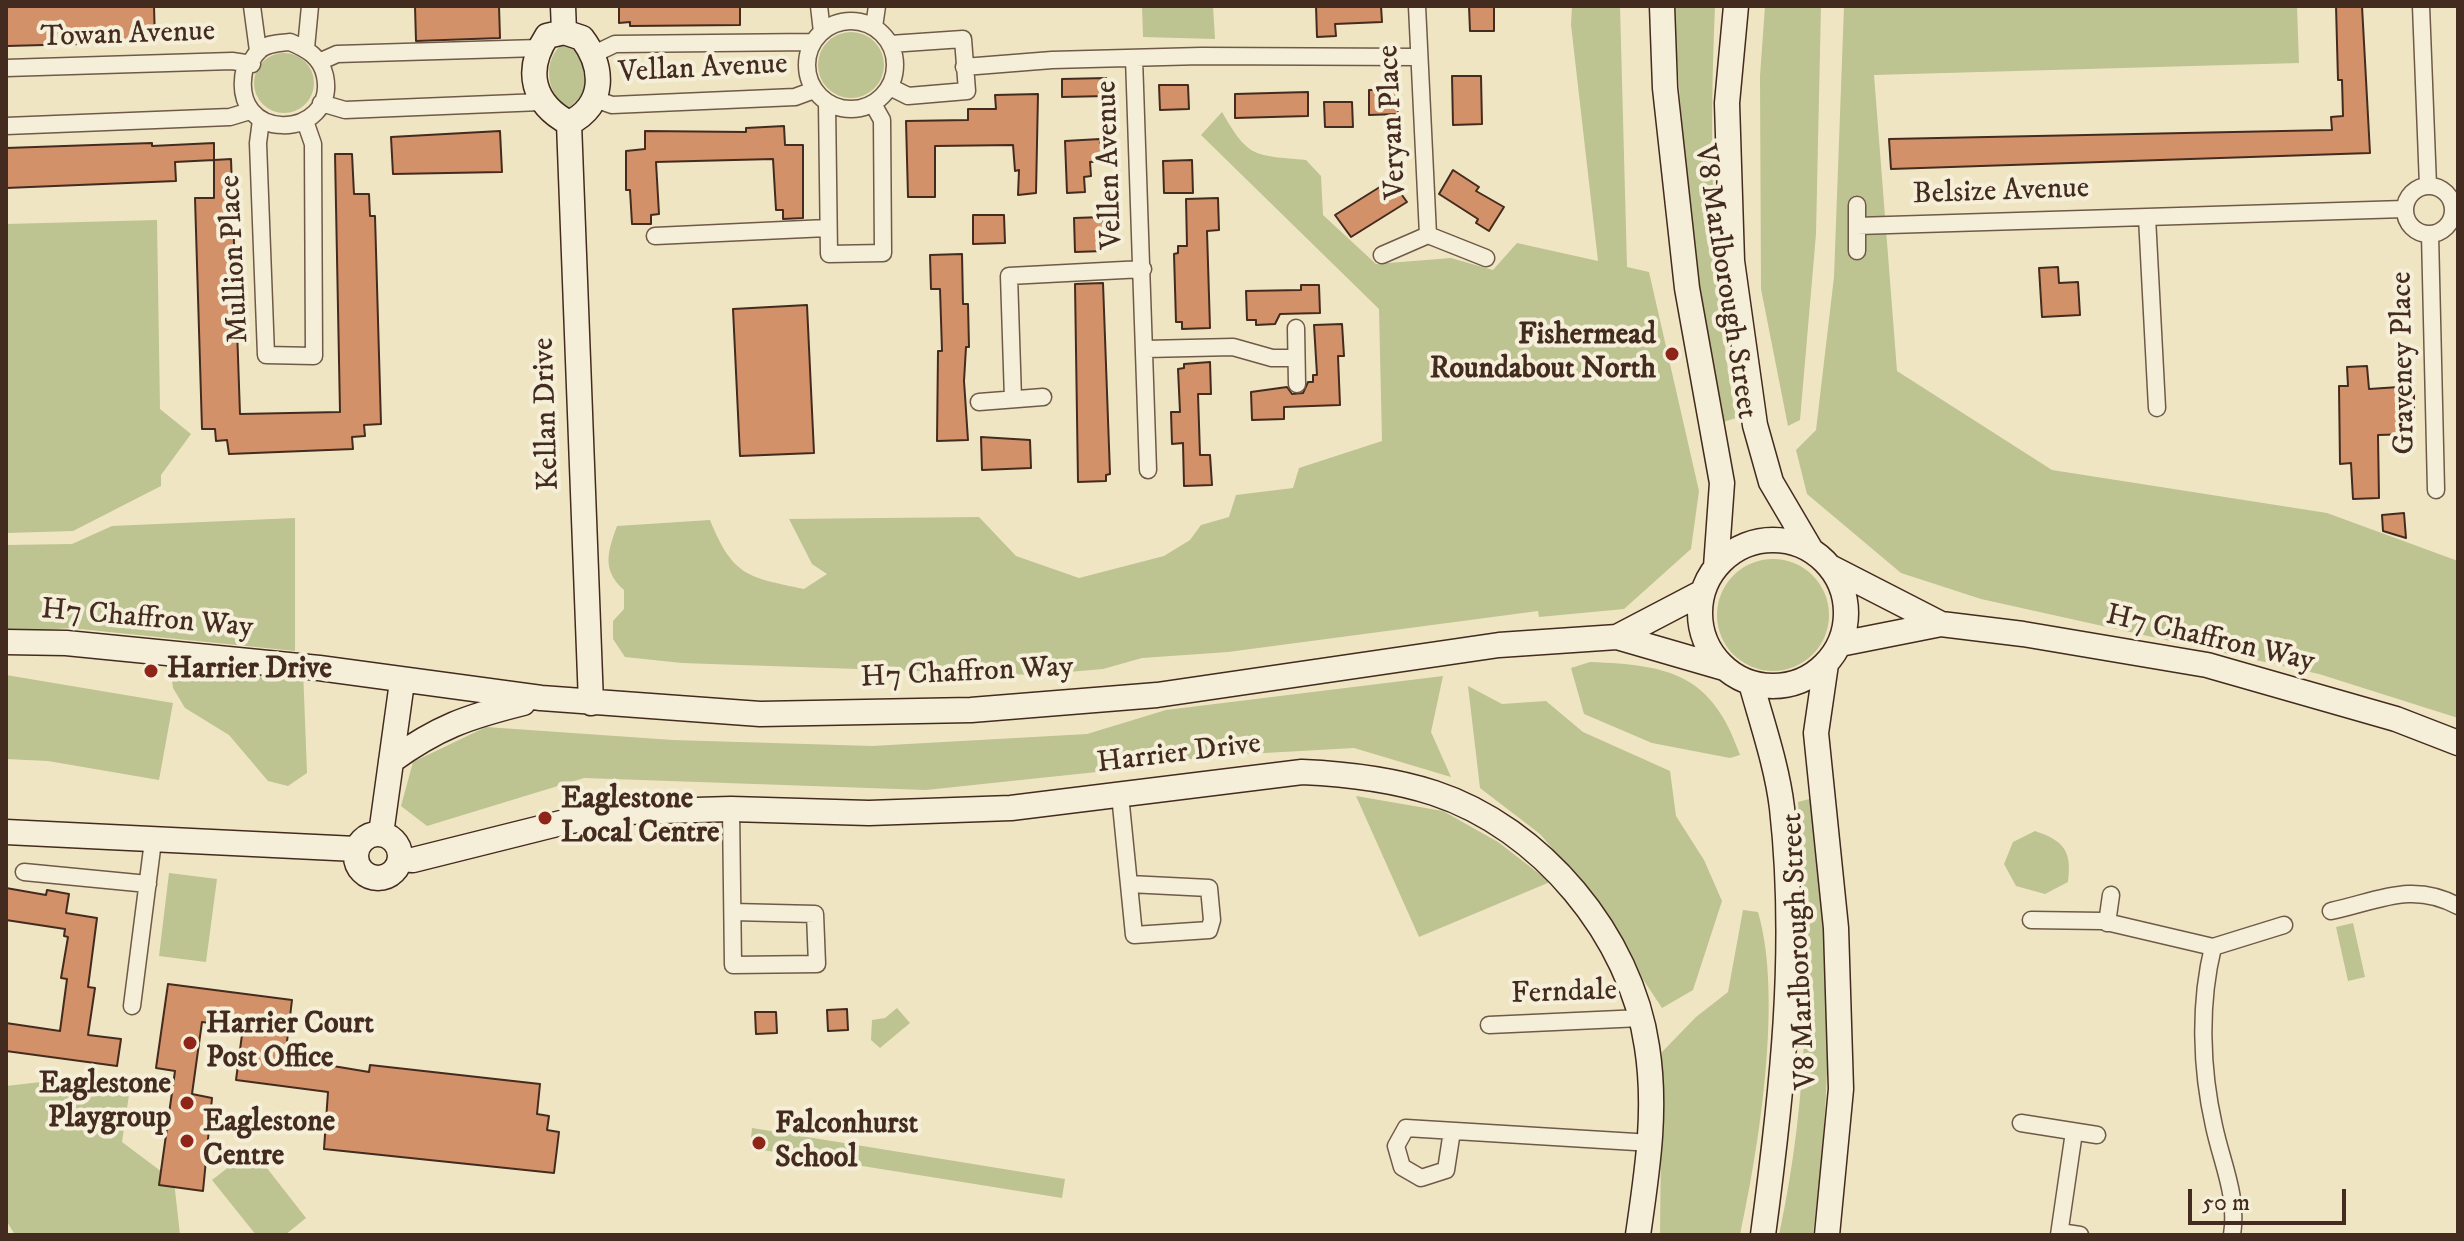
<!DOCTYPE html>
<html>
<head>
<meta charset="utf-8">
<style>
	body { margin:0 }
	#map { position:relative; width:2464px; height:1241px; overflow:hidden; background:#f0e5c3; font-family:"IM FELL DW Pica",serif }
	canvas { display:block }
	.frame { position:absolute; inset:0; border:8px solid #442b1f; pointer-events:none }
	.scale { position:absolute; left:2188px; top:1189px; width:158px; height:36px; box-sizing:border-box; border:4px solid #442b1f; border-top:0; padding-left:10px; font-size:24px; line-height:28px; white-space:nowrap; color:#442b1f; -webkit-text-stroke:6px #f5eed8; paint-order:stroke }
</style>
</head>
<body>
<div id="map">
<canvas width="2464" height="1241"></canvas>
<div class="frame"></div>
<div class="scale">50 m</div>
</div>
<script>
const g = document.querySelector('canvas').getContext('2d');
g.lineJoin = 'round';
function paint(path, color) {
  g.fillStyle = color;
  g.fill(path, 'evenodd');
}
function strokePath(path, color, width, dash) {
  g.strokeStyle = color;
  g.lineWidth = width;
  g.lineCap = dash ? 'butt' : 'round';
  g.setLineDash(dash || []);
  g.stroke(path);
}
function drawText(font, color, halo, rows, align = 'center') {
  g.font = font + ' "IM FELL DW Pica",serif';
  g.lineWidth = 8;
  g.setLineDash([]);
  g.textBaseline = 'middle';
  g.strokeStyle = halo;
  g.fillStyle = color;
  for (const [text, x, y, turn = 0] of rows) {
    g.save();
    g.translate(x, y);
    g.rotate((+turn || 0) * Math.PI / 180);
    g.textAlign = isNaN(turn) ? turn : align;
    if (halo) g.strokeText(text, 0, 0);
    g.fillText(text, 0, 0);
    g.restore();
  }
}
paint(new Path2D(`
	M1142,6H1213L1215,39L1143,37Z
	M1572,6H1620L1627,267L1649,272L1699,491L1691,549L1624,609L1539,617L1538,611L1228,652L1142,658L1103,669L1034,675L682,663L625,657L613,639V621L624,609V590C601,570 608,551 617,526L710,520C733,577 748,577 804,589L827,574L812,564L789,519L979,517L1016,556L1079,578L1164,556L1190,540L1201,525L1229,517L1236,495L1293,488L1299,468L1382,441L1379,309L1201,135L1222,112C1249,159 1254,155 1306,160L1321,176L1323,215L1376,264L1451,258L1493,270L1517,243L1598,261L1571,25Z
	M1674,6H1715C1709,144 1711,282 1736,418L1720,423C1697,284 1681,147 1674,6Z
	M1765,6H1821L1816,234L1800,420L1788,426L1761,289L1760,76Z
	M1844,6H2297L2299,63L1874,75L1897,371L2052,470L2327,513L2458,561V718L2319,674L1981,599L1901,573L1807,494L1796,450L1816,430L1834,277Z
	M818 65a33 33 0 1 1 66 0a33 33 0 1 1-66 0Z
	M564,43C587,49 589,75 582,95L569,108C546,97 541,58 564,43Z
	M254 83a30 30 0 1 1 60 0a30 30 0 1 1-60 0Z
	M157,220L160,409L191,434L161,475V486L73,531L6,533V224Z
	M295,518V651L70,628L6,633V545L72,544L112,526Z
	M1717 615a56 56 0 1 1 112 0a56 56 0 1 1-112 0Z
	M168,652L303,669L307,773L288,786L268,781L229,735L185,708L173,688Z
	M1590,662C1670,665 1712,674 1740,755L1730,758L1652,743L1584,714L1571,668Z
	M6,675L173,703L159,780L48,761L6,759Z
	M1443,676L1431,732L1451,777L1354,748L1211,756L1125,769L926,790L584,778L427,826L401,806L413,762L486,727L673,740L872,746L1087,734L1166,710Z
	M1468,686L1502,704L1546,701L1583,732L1670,771L1676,816L1704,860L1722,901L1693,990L1662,1008L1570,869L1540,834L1480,788Z
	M1356,796L1443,811L1498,842L1550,882L1419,937Z
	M1813,798C1835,942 1832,1091 1813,1235H1779C1810,1093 1811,947 1798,802Z
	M2035,831C2065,841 2072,852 2068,882L2045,894L2016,886L2004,864L2013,842Z
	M169,873L217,879L206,962L159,956Z
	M1743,910L1758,912C1783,997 1759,1147 1740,1235H1660L1662,1052L1696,1017L1728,992Z
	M2353,923L2365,977L2348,981L2336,927Z
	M897,1008L910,1023L880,1048L871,1040L872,1020L885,1018Z
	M41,1082L130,1088L122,1142L174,1181L180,1235H15L6,1220V1086Z
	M752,1128L1065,1179L1062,1198L750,1148Z
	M252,1149L306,1218L285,1235H256L212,1180Z`), '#bdc391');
const building = new Path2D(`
	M154,6L155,42L7,46L6,7Z
	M415,6H499L500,38L416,41Z
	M619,6H740V25L630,26V22L619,23Z
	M1316,6H1381L1382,22L1335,24L1336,36L1317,37Z
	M1469,6H1494V31H1470Z
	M2336,6H2362L2370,153L1891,169L1889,139L2332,130L2331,117L2343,116L2342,80H2338Z
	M1452,76H1481L1482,124L1453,125Z
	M1106,78L1107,96L1062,97V79Z
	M1159,85H1188L1189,109L1160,110Z
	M1398,89V114L1369,115V90Z
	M1308,92V116L1235,118V94Z
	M1038,94L1036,193L1018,195L1019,170L1015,171L1013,145L935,146V197H908L906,121L968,120V109H996L995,95Z
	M1324,102H1352L1353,127H1325Z
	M784,126L785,145H803V218L783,219V210H776L773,159L656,162L659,214L651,215V224H632L630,190H626V151L645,149V131L746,132V128Z
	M500,131L502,172L393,174L391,137Z
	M1100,139V143L1115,142V161L1090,162L1091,176L1084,177L1085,192L1067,193L1065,141Z
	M152,143V146L214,143V160L175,162L176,181L6,188V148Z
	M335,154H352L354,194H369L370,216H375L381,424L364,425L365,436L352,437L353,449L229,454L227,440L216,441L215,429H202L195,198H214V160L231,159L240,414L340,412Z
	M1192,160L1193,193H1164L1163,161Z
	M1453,170L1479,187L1476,191L1504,207L1489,231L1476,223L1478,219L1439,194Z
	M1391,180L1407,202L1351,237L1335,215Z
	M1218,198L1219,230L1207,231L1210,328L1182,329V322H1176L1174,254L1178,253V246H1187L1186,199Z
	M973,215H1004L1005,243L973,244Z
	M1103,217L1104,251L1075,252L1074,218Z
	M962,254L963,304H968L969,347H966L964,381L968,440L937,441L938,351H942L940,289H931L930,255Z
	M2058,267L2059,283L2078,282L2080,315L2042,317L2039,268Z
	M1103,283L1110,474L1106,475V481L1078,482L1075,284Z
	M1301,285H1319L1320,313L1280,314L1275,324L1256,325V320H1247L1246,291L1301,290Z
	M807,305L814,453L740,456L733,309Z
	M1342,324L1344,356H1338L1340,405L1284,407V419L1252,420L1251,392L1287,387L1292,394L1303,393L1308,382H1313V375H1317L1314,325Z
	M1210,362L1211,394H1198L1200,455H1210L1212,485L1184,486L1183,443L1172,444L1171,412H1180L1178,369L1184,368V364Z
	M2367,366L2369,389L2414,386V434L2378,435L2379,498L2353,499L2351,463L2340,464L2339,386H2348L2347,367Z
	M981,437L1030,440L1031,468L982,470Z
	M2404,513L2406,538L2383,531L2382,515Z
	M6,888L46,895L47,890L69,894L66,913L97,918L88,987L95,988L88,1035L121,1039L117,1066L6,1051V1023L60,1031L67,979L61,978L68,937L64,936L65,929L6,920Z
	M168,984L292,1000L285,1058L369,1072L370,1065L540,1084L537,1114L549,1116L547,1130L559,1132L554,1173L324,1149L328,1092L236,1080L243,1027L202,1022L192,1094L212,1098L203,1191L159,1185L175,1071L156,1068Z
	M847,1009L848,1030L828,1031L827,1010Z
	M755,1012H776L777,1033L756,1034Z`);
paint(building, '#d29169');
strokePath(building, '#442b1f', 2);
const street = new Path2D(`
	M252,6L258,51
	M819,6L822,32
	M1417,6L1428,235
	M2421,6L2428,186
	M807 65a44 44 0 1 1 88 0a44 44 0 1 1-88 0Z
	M874,27L877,6
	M290,42C307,49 321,57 325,76C338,140 226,146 245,67C254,62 251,58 258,52C265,43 280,43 290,42Z
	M306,48L310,6
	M594,54L615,44L813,42
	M1134,58L1148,470
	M319,62L337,54L539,48
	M964,67L1052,60L1201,56L1418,57
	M6,68L232,61L252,64
	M890,87L908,96L967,91L963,39L890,44
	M595,99L612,105L795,97L814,90
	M321,103L345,110L541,102
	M827,103L829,254L883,253L882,120L873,104
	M261,120L258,143L266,355L314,356L313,144L305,121
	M6,126L230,117L250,111
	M2405 210a24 24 0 1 1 48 0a24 24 0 1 1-48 0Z
	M1857,205V251
	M2147,217L2157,408
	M1857,226L2404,209
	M2430,234L2436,490
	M655,236L827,228
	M1382,255L1428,235L1486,258
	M1296,328L1297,384
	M1146,349L1233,347L1272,358H1296
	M1013,399L1009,276L1143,269
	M979,402L1043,397
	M1120,795L1134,935L1209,930L1212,920L1209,888L1129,884
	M731,809L733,965L817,964L815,914L733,912
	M24,872L148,884
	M2331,911C2378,901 2412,881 2458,906
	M2031,920L2102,921L2213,947L2284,925
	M2107,923L2111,895
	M2213,947C2199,1004 2201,1069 2214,1126C2222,1164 2238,1195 2232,1235
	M132,1006L153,841
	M1489,1025L1641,1018
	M2021,1123L2097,1135
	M1452,1131L1446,1170L1421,1178L1402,1167L1396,1146L1406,1128L1652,1143
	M2060,1232L2080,1235
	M2059,1235L2074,1132`);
const secondary = new Path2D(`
	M563,6L564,32
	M1662,6L1665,88L1687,288L1722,483L1716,567
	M1736,6L1727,103L1732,261L1755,425L1771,482L1811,550
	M564,32L582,38C604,67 606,105 569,123C533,104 524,71 547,36Z
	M569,123L591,703
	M1700 613a73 73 0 1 1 146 0a73 73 0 1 1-146 0Z
	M1830,567L1941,624
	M1617,637L1703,592
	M6,642L66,643L319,668L541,698L760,714L971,710L1157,695L1499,645L1617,637L1724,668
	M1840,644L1941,624L2023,634L2207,665L2396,719L2458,743
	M1826,664L1816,733L1836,928L1841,1089L1827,1235
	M1751,683C1762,723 1777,766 1782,808C1798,951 1782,1093 1763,1235
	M391,761C438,727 467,717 523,703
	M6,832L356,849
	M381,834L402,682
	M356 856a22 22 0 1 1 44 0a22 22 0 1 1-44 0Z
	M400,859L413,860L565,822L626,812L731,809L869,813L1011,808L1302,772C1347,774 1391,779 1434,793C1541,828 1631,936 1647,1047C1657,1111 1647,1172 1638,1235`);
strokePath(street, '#6f5a48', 19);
strokePath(secondary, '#442b1f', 27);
strokePath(street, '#f5eed8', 16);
strokePath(secondary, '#f5eed8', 24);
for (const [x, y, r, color] of [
	[1672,354,8,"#8f2418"],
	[151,671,8,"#8f2418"],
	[545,818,8,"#8f2418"],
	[190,1043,8,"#8f2418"],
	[187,1103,8,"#8f2418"],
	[187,1141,8,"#8f2418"],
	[759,1143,8,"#8f2418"]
]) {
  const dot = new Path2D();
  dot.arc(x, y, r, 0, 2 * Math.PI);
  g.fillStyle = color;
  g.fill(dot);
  strokePath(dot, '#f5eed8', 3);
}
drawText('30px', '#442b1f', '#f5eed8', [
	["Towan Avenue",128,36,-2],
	["Vellan Avenue",703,70,-3],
	["Veryan Place",1394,122,-93],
	["Vellen Avenue",1111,165,-92],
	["Belsize Avenue",2001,193,-2],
	["Mullion Place",236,259,-93],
	["V8 Marlborough Street",1724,282,81],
	["Graveney Place",2405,363,-91],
	["Kellan Drive",548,414,-92],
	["H7 Chaffron Way",147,620,5],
	["H7 Chaffron Way",2210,640,13],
	["H7 Chaffron Way",967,674,-3],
	["Harrier Drive",1179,755,-7],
	["V8 Marlborough Street",1801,951,-93],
	["Ferndale",1564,994,-2]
]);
drawText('bold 30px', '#442b1f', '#f5eed8', [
	["Fishermead",1656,337,"right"],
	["Roundabout North",1656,371,"right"],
	["Harrier Drive",167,671],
	["Eaglestone",561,801],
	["Local Centre",561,835],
	["Harrier Court",206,1026],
	["Post Office",206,1060],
	["Eaglestone",171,1086,"right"],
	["Playgroup",171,1120,"right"],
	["Eaglestone",203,1124],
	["Centre",203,1158],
	["Falconhurst",775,1126],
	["School",775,1160]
], 'left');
</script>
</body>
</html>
